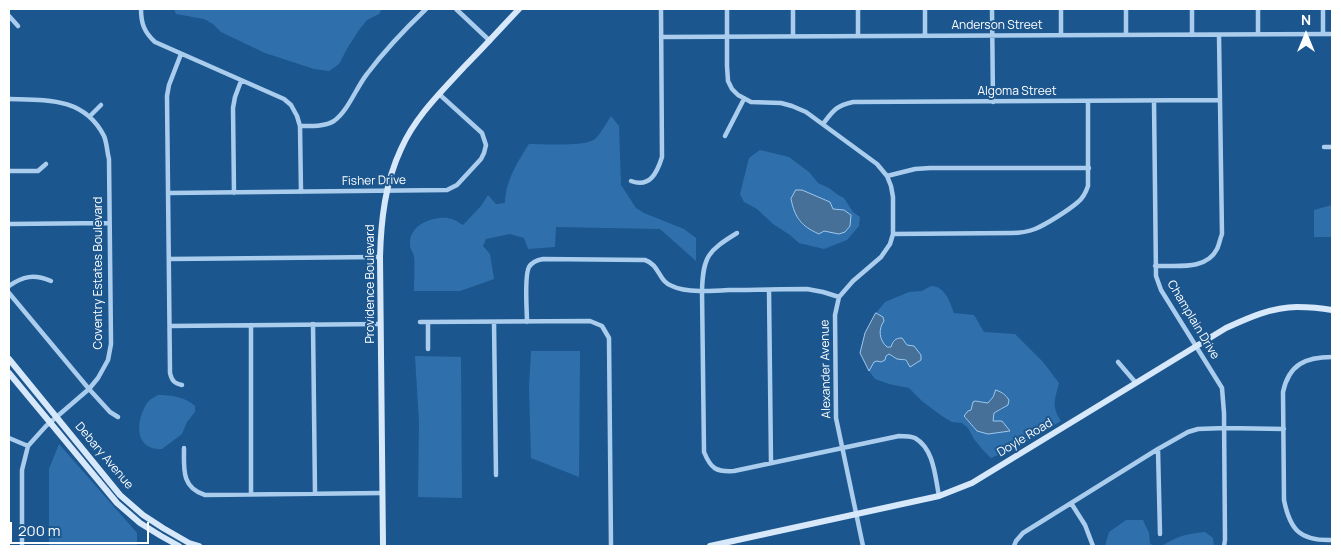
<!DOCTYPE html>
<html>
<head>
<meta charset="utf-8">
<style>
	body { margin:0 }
	#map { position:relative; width:1341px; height:555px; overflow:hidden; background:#1c568e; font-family:Manrope,sans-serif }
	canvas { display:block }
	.frame { position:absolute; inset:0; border:10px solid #fff; pointer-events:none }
	.north { position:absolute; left:1281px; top:10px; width:50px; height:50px; -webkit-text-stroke:4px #1c568e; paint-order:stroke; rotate:0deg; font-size:14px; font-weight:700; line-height:20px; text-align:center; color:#fff }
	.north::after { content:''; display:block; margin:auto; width:18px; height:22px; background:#fff; clip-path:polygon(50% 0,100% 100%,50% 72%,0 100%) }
	.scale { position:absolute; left:10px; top:522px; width:139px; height:22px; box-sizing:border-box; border:2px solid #fff; border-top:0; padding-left:6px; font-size:15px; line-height:18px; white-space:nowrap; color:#fff; -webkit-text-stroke:4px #1c568e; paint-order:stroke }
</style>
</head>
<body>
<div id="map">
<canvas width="1341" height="555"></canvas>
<div class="frame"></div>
<div class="north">N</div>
<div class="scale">200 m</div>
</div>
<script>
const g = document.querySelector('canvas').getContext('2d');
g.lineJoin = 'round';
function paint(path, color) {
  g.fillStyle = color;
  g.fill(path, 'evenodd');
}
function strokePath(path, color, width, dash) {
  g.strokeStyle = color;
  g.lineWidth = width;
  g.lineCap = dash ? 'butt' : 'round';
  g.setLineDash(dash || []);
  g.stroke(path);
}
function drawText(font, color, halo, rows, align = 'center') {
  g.font = font + ' Manrope,sans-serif';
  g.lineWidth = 4;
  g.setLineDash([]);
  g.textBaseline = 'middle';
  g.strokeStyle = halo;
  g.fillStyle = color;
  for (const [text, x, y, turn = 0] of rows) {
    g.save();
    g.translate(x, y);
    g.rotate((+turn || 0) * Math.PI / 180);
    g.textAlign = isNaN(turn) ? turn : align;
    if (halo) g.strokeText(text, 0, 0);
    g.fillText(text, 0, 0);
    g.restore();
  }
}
paint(new Path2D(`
	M174,9H382L379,14L367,20L359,30L348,47L339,64L329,71L314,69L265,53L221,32L213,24L204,19L176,14Z
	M611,116L619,126L621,185L636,208L644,213L684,229L696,238V261L660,229L556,227L555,247L528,249L524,238L510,234L486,239L483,246L490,254L494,279L460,291H414C414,280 415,267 414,256C413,252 410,249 410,245C409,230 421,222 434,219C446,216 453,218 463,225L481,206L488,195L496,204L505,203C505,182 518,161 529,144C542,144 586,147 595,139C600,135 607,122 611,116Z
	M760,150L789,157L809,172L818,183L829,188L838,195L844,198L853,212L860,217L859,226L847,240L824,249L799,243L790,235L773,224L757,209L744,202L740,194L749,158ZM802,190L830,202L833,209L844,210L850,226L845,232L839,234C829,230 798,230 797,215C796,209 800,197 802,190Z
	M1332,205V237H1314V210Z
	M931,286C945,286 950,302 954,313L974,315L984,332L1015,334L1043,362L1059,383C1055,399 1051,406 1061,421L1021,445L991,458L982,449L974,439L968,428L962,423L952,422L942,416L923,402L909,388L889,384L875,379L869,371L874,362L877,361L881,362L885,360L886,356L890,354L892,357L915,364L921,360L905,342L887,347C879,340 878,329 884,321L883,317L876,313L885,302L909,292L922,291ZM1000,391L1007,396L1003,409L994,413L993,421L998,422L977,431L964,416L971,410L973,403L979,401L988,403L993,397L994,394Z
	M531,351H580L579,477L531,458L529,387Z
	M415,356L461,357L462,498L418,497L419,422Z
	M158,395C170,395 186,397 195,406V412L187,422L182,434L162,449C159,449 153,449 150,447C133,440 139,413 148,402C150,399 155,397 158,395Z
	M59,444L137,533V546H49V469Z
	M1126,520H1143L1149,533L1150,544L1157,546H1105L1109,532Z
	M1205,532L1213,538L1214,546H1162C1177,536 1186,534 1205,532Z`), '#2f70ac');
const water = new Path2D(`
	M796,190H802L830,202L833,209L844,210L851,215L850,226L845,232L839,234L824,231L819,234C801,226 795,218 791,199Z
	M876,313L883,317L884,321C878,329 879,340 887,347H891C893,341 895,338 902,338L907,345L914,346L921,355V360L910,367L906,360L897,359L889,354L886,356L885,360L881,362L877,361L874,362L869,371L860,353L865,333Z
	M996,390C1002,392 1006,395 1009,400L1008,405L994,413L993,421H1002L1010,431L988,434L977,431L964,416L968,411L971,410L973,402L975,401L988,403L993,397Z`);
paint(water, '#477099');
strokePath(water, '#9dc9ef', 1);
strokePath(new Path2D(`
	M141,9C141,23 144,32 155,42L284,99L291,105L297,116L300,126L301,192
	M456,9L490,41
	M727,9V66L728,81L732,89L738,95L751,102L781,103L792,106L806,112L877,164L887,176L891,186L893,197V234L890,244L881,257L853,281L839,297L835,315L836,418L863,546
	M793,9V36
	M925,9V36
	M992,9L993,102
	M1258,9V34
	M9,16L18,26
	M1323,34V9
	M1061,35V9
	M1126,35V9
	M1192,35V9
	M858,36V9
	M661,37L1332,34
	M181,54L169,85L167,96L170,373C172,381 174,383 182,385
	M9,99C46,100 84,97 104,136C107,143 107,152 109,159L111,344L108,360L98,378L89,389L46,426L28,446L22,470V546
	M1154,101L1156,276L1161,290L1222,388L1224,413L1225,540L1224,546
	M90,116L101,105
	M823,124C833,111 835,106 853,102L1220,100
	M300,126C311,126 324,127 334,121C348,111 356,88 367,74C385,50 404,30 426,9
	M725,136L744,99
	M1324,147H1332
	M9,171H38L46,164
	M887,176L915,169L930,168H1089
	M631,181C650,188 657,173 662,157L661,9
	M169,193L447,190L457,185L481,159L484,153L486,145L482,133L439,94
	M234,193L233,108L235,97L241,81
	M9,224L109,223
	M737,233C708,251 703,256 702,291L704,452C711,469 716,472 734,471L899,436C904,436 910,436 915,438C934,449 935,476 939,496
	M893,234L1012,233C1019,233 1027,232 1035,229C1045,225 1069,210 1078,202C1083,198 1086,192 1088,186V101
	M169,259L380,257
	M1155,266C1176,265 1206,271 1217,249C1219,245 1220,239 1222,234L1219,35
	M9,286C23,276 34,274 51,281
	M769,290L771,463
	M9,293L89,389L110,412L118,417
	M420,322L590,321L602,326L609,338L611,546
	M494,322L496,475
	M527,322C527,310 524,276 529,267C532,262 537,260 543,259L645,260C660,265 658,281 672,286C686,293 714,291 730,290C756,290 782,289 807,289L823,292L839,297
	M313,324L315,493
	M170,326L381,324
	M428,349V322
	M1332,357C1306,357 1289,364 1283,392L1284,500C1290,530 1300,541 1332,540
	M1118,362L1136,383
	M9,438L28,446
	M184,448C184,468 181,488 205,495L383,493
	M1158,449L1160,534
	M251,494V325
	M1071,503L1085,525L1093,546
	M1014,546L1016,541L1023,533L1158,449L1188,432L1198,429L1225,428L1284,429`), '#aacdee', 4.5);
strokePath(new Path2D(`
	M9,359L120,495L143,515L163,528L189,543L199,546
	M9,373L117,503L140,523L161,536L179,546
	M383,546L380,257C381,220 385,183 401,149C415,117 441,92 464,67C483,48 501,28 519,9
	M710,546L939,496L972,483L1226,328C1248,318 1272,307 1297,307C1309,307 1321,308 1332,310`), '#d7e8fa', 6);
drawText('12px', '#fff', '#1c568e', [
	["Anderson Street",997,26],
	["Algoma Street",1017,92],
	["Fisher Drive",374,181,-1],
	["Coventry Estates Boulevard",99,273,-90],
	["Providence Boulevard",371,284,-90],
	["Champlain Drive",1193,320,59],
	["Alexander Avenue",826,369,-91],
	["Doyle Road",1025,438,-31],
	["Debary Avenue",104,456,50]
]);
</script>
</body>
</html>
